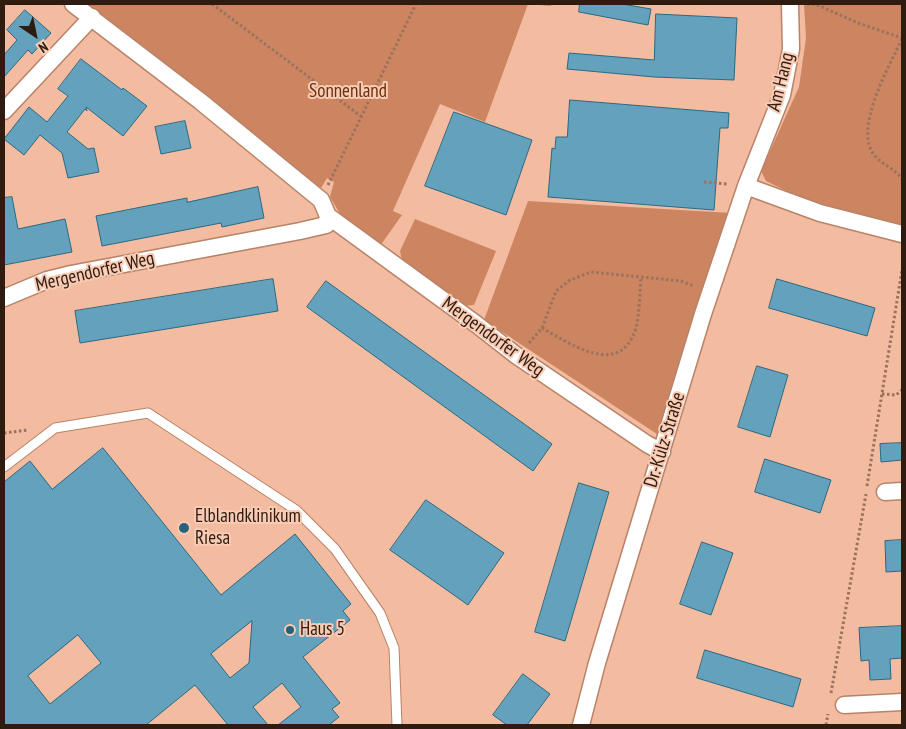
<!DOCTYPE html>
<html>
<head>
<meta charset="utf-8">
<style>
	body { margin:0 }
	#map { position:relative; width:906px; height:729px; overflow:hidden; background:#f3bb9f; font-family:"PT Sans Narrow",sans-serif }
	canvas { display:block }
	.frame { position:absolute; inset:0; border:5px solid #2f1b10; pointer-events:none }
	.north { position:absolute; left:10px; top:10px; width:50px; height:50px; -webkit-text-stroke:4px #f9cbb4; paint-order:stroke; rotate:146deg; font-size:14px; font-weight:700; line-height:20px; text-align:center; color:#2f1b10 }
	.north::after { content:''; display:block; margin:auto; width:18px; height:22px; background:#2f1b10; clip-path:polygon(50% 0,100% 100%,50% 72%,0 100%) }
</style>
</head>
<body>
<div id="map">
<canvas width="906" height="729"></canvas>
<div class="frame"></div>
<div class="north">N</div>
</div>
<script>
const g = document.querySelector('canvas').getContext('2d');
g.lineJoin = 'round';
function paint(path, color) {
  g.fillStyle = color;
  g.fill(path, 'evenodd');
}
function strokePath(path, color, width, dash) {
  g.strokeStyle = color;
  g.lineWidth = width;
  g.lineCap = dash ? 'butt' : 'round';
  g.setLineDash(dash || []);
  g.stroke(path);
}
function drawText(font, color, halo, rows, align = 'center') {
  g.font = font + ' "PT Sans Narrow",sans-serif';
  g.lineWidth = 4;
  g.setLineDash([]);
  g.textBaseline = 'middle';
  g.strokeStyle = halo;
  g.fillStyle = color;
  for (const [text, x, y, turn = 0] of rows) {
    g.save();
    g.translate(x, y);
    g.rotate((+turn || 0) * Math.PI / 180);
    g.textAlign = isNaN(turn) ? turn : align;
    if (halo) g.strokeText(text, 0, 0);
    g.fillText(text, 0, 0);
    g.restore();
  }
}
paint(new Path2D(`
	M85,4H552L551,6L528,4L485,122L440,104L393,211L402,215L380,246L342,217L330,197L334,182L327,178L321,188Z
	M804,4H902V225L805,200L766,181L761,171L799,87L806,38Z
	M528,201L731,213L657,434L484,320Z
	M415,219L496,251L474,305L464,306L402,260L400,251Z`), '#cc8560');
const building = new Path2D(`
	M580,4H622L651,9L648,25L579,12Z
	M25,10L51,33L32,54L28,50L4,77V55L17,40L7,30Z
	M656,14L737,18L734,80L654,77L567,69L569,53L654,60Z
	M81,59L122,90L123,88L147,106L123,136L86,107L87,111L85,109L67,132L88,149L94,148L99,172L68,178L62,153L40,135L24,155L4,139L29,107L47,122L68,96L58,89Z
	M570,100L729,113L728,128H720L714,210L548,197L552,148L555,149L556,137H567Z
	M454,112L532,140L506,215L425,186Z
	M185,121L191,148L161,154L155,127Z
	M258,187L264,218L222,227L221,223L102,246L96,216L187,198V202Z
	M12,197L18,229L65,219L72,252L4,265V198Z
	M273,279L278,311L80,343L75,311Z
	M777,279L875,308L867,336L769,308Z
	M326,281L552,444L533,471L307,307Z
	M757,366L788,375L770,437L738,427Z
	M902,443V460L881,462L880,444Z
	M103,448L221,595L295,534L351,604L343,611L350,620L303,657L340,703L332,709L339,717L329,725H278L301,707L282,683L253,707L268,725H228L195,685L146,725H4V482L30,461L52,489ZM252,621L249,663L230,678L211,654ZM78,635L101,663L50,704L28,676Z
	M765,459L831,480L820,513L755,492Z
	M579,483L609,492L565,641L535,632Z
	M426,500L504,553L468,605L390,550Z
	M902,540V571L886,572L885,541Z
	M702,542L733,553L711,615L680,604Z
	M902,626V658L890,659L891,679L870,680L869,660L861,661L859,628Z
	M705,650L801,679L793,707L697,678Z
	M523,674L550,694L527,725H507L493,715Z`);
paint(building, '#63a1bc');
strokePath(building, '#2a6983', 1);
const lane = new Path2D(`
	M4,467L55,428L148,413L296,510L335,549L380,613L394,648L397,725`);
const street = new Path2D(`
	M73,4L200,101L321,200L328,216L476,324L517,356L647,444L662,452
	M4,111L92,17
	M746,186L820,213L902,234
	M4,298L47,280L71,274L300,231L326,225L328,216
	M885,492L902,491
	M844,705L902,702
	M581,725L597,663L703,314L746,186L782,95L791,49L790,4`);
strokePath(lane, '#b88369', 11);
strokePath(street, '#b88369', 19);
strokePath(new Path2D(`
	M212,4L362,117
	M807,4H815L858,23L902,38
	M902,39C890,65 852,130 875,156C883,165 895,169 902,179
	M704,182L727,184
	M328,185L416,4
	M542,328C571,344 620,379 636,328C639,316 640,292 641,278
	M529,343L542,328L556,291L570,280L591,272L681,281L694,286
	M882,394L896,395L902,390
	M4,433L28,430
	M867,486L902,270
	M831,693L866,494
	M826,725L828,714`), '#9a725e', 3, [2.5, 2.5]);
strokePath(lane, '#fff', 9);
strokePath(street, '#fff', 16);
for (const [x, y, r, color] of [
	[184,528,6,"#27627a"],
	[290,630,5,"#27627a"]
]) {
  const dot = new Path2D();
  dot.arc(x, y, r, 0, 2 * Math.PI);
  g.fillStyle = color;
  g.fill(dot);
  strokePath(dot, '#f9cbb4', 2);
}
drawText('19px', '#2f1b10', '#f9cbb4', [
	["Am Hang",781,82,-76],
	["Mergendorfer Weg",95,272,-13],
	["Mergendorfer Weg",493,337,36],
	["Dr.-Külz-Straße",665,440,-73]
]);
drawText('19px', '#69300d', '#f9cbb4', [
	["Sonnenland",348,92]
]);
drawText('19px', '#2f1b10', '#f9cbb4', [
	["Elblandklinikum",195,517],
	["Riesa",195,539],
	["Haus 5",300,630]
], 'left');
</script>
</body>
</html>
